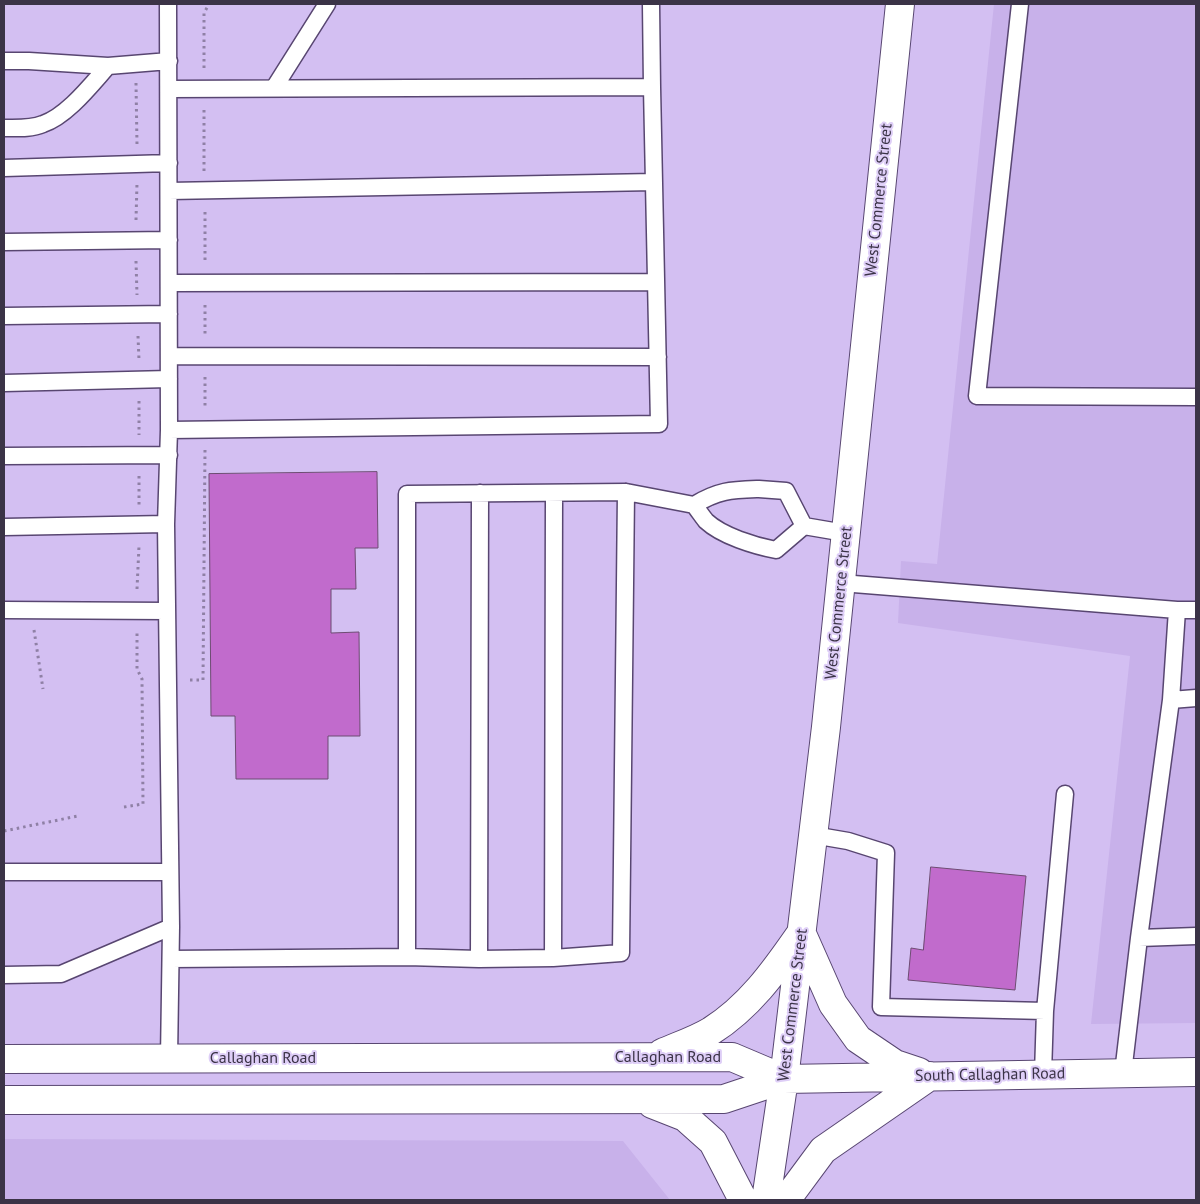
<!DOCTYPE html>
<html>
<head>
<meta charset="utf-8">
<style>
	body { margin:0 }
	#map { position:relative; width:1200px; height:1204px; overflow:hidden; background:#d3bff2; font-family:"PT Sans",sans-serif }
	canvas { display:block }
	.frame { position:absolute; inset:0; border:5px solid #3b3347; pointer-events:none }
</style>
</head>
<body>
<div id="map">
<canvas width="1200" height="1204"></canvas>
<div class="frame"></div>
</div>
<script>
const g = document.querySelector('canvas').getContext('2d');
g.lineJoin = 'round';
function paint(path, color) {
  g.fillStyle = color;
  g.fill(path, 'evenodd');
}
function strokePath(path, color, width, dash) {
  g.strokeStyle = color;
  g.lineWidth = width;
  g.lineCap = dash ? 'butt' : 'round';
  g.setLineDash(dash || []);
  g.stroke(path);
}
function drawText(font, color, halo, rows, align = 'center') {
  g.font = font + ' "PT Sans",sans-serif';
  g.lineWidth = 4;
  g.setLineDash([]);
  g.textBaseline = 'middle';
  g.strokeStyle = halo;
  g.fillStyle = color;
  for (const [text, x, y, turn = 0] of rows) {
    g.save();
    g.translate(x, y);
    g.rotate((+turn || 0) * Math.PI / 180);
    g.textAlign = isNaN(turn) ? turn : align;
    if (halo) g.strokeText(text, 0, 0);
    g.fillText(text, 0, 0);
    g.restore();
  }
}
paint(new Path2D(`
	M994,4H1196V1023L1091,1024L1130,656L898,623L901,561L937,564Z
	M4,1139L623,1141L670,1200H4Z`), '#c8b1ea');
const building = new Path2D(`
	M377,472L378,548H355L356,589H331V633L359,632L360,736H328V779H236L235,716H211L209,474Z
	M931,867L1026,876L1015,990L908,980L911,948L923,950Z`);
paint(building, '#c16bcc');
strokePath(building, '#6d4c72', 1);
const service = new Path2D(`
	M168,4L169,430L166,524L171,927L169,1058
	M651,4L652,87
	M1020,4L977,396L1196,397
	M4,61H29L108,66L169,61
	M274,88L327,4
	M169,89L652,87L659,424L169,430
	M4,128C17,128 31,129 43,124C67,116 91,85 108,66
	M4,168L169,163
	M169,191L654,182
	M4,242L169,240
	M169,283L656,282
	M4,316L169,314
	M169,356L658,357
	M4,383L169,379
	M4,456L169,455
	M759,489L786,491L804,526L776,550C755,546 722,536 706,521C702,516 698,510 694,505C719,490 731,490 759,489Z
	M626,492L694,505
	M804,526L845,533
	M4,527L166,524
	M841,583L1177,610
	M4,610L167,611
	M1171,700L1196,698
	M813,835L848,841L886,853L881,1007L1045,1011L1043,1074
	M4,872H170
	M1139,938L1196,936
	M553,958L554,493
	M171,959L407,957L479,959L553,958L621,953L626,492L407,494V957
	M479,959L480,493
	M4,975L61,974L171,927
	M1045,1011L1065,794
	M1123,1073L1139,938L1171,700L1177,610H1196`);
const secondary = new Path2D(`
	M802,934L833,1004L858,1039L895,1064L919,1072
	M662,1053C678,1046 696,1040 711,1031C749,1007 774,972 799,936
	M4,1059L732,1057L784,1079
	M4,1100L724,1099L784,1079L1196,1072
	M652,1104L685,1117L713,1142L743,1200
	M766,1200L784,1079L826,727L900,4
	M786,1200L823,1150L930,1076`);
strokePath(service, '#584671', 19);
strokePath(secondary, '#584671', 30);
strokePath(new Path2D(`
	M204,68V13L209,4
	M136,83L137,145
	M204,110V171
	M205,212V263
	M136,220L137,183
	M136,261L137,295
	M205,305V336
	M138,336L139,360
	M205,377V408
	M139,401V435
	M139,476V505
	M137,589L139,546
	M34,630L43,689
	M190,680H203L205,450
	M124,807L143,804L142,679L137,669V631
	M4,831L78,816`), '#8f80a5', 3, [2.5, 4]);
strokePath(service, '#fff', 16);
strokePath(secondary, '#fff', 28);
drawText('16px', '#3b3347', '#decef7', [
	["West Commerce Street",879,200,-84],
	["West Commerce Street",839,603,-84],
	["West Commerce Street",793,1005,-83],
	["Callaghan Road",668,1057],
	["Callaghan Road",263,1058],
	["South Callaghan Road",990,1075,-1]
]);
</script>
</body>
</html>
